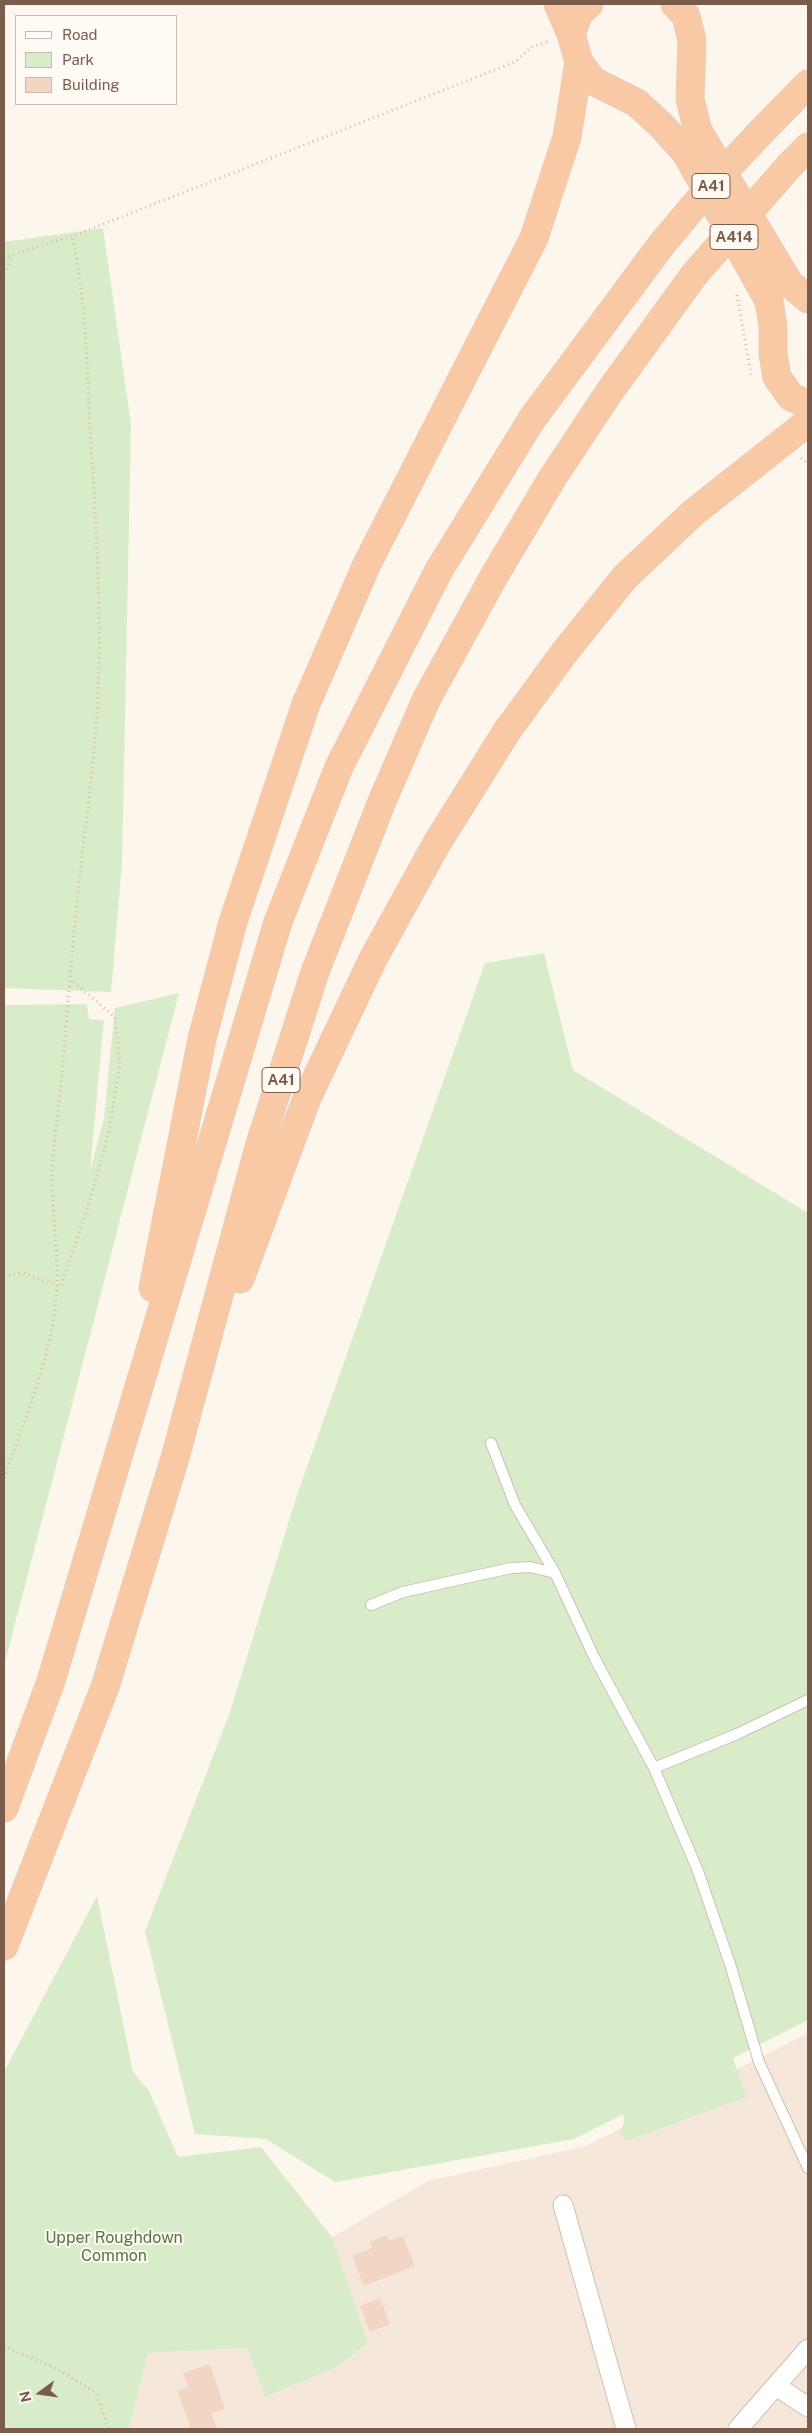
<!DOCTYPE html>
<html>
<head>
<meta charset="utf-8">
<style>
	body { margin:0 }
	#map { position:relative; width:812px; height:2433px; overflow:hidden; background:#fdf6ec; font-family:"Public Sans",sans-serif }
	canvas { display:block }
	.frame { position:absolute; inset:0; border:5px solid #7a5c4d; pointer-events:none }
	.legend { position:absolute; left:15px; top:15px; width:162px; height:90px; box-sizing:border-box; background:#fffaf3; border:1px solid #cabbb1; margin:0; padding:6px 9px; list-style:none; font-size:15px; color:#7a5c4d }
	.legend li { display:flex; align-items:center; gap:10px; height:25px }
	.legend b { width:25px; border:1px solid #cabbb1 }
	.north { position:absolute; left:15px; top:2368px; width:50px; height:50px; -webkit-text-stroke:4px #fffaf3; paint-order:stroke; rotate:256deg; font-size:14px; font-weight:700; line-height:20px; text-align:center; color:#7a5c4d }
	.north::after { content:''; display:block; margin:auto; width:18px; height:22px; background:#7a5c4d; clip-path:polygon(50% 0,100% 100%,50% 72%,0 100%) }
</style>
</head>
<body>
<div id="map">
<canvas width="812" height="2433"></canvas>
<div class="frame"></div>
<ul class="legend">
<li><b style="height:6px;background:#fff"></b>Road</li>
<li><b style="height:14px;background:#d8ecc9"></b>Park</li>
<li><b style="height:14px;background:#f3d5c3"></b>Building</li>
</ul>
<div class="north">N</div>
</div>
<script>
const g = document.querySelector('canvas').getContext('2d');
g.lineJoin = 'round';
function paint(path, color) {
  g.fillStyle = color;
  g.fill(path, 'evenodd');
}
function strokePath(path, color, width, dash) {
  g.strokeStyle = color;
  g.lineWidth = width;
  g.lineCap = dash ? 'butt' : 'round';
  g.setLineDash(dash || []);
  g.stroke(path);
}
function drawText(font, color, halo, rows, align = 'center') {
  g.font = font + ' "Public Sans",sans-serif';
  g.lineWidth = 4;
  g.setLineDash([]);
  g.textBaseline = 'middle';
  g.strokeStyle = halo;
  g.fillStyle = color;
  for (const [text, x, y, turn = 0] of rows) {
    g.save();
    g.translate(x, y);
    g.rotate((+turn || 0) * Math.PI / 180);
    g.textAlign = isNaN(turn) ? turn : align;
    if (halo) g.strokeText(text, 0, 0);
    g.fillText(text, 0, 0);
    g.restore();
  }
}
paint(new Path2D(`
	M808,2033V2429H129L148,2353L247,2348L265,2397L335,2368L367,2343L332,2237L428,2181L586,2146Z`), '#f5e8da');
paint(new Path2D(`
	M103,228L131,425L122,864L111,992L4,988V242Z
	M544,953L573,1070L808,1213V2020L733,2058L746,2097L626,2141L620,2133L624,2122L623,2114L574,2139L335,2182L266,2139L195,2134L145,1931L229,1715L295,1501L485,963Z
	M179,993L4,1666V1005L87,1004L89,1019L104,1020L90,1171L104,1118L115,1008Z
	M97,1896L133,2072L149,2091L178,2157L261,2147L332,2237L368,2343L335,2368L265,2397L247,2348L148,2353L129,2429H4V2072Z`), '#d8ecc9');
paint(new Path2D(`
	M387,2235L389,2241L403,2236L415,2266L364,2286L352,2256L372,2248L370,2242Z
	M380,2298L390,2324L370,2332L360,2306Z
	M210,2364L225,2409L212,2413L217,2429H191L178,2391L188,2387L183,2373Z`), '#f3d5c3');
const service = new Path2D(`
	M491,1443L515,1505L555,1573L595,1659L654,1768
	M371,1605L403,1592L511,1568L530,1567L555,1573
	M808,1700L737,1734L654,1768L698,1871L730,1964L759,2062L808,2168`);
const minor = new Path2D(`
	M563,2205L626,2429
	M776,2386L808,2407
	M738,2429L808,2349`);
const trunk = new Path2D(`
	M558,4L571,34
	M589,4L579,13L571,34L579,62L593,81L637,103L662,126L686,153L769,301L773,326V354L777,377L791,397L808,404
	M675,4L686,16L692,40L690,99L698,131L789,283L808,299
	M762,131L808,84
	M790,165L808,147
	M240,1279L307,1098L373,959L437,843L507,731L564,653L625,577L693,513L808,422
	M153,1288L202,1039L233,922L306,704L367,564L534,238L567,137L579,62
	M4,1808L51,1681L278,922L339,767L439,570L532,419L662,244
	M4,1946L105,1687L175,1458L259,1147L315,972L383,799L426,700L493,578L553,477L610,391L694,275`);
strokePath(service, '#d1beb0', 12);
strokePath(minor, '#d1beb0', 21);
strokePath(trunk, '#dad1cd', 29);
strokePath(new Path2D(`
	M4,258L78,234L515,62L533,46L548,42
	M4,274L12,257
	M737,295L751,375
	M801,458L808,464
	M4,1276L22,1273L57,1285
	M61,1285L87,1210L108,1135L120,1066L115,1017L71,980
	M4,1478C25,1418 55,1349 57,1284C58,1238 48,1192 54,1146C64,1065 69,983 77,902C84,833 95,764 98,695C102,611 96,526 91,443C87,374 87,304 72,236
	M4,2346L57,2369L95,2392L109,2429`), '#d9b8a5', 3, [1, 4]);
strokePath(service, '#fff', 10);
strokePath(minor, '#fff', 19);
strokePath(trunk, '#f9c8a4', 28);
const trunkBridge = new Path2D(`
	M662,244L714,182L762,131
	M694,275L790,165`);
strokePath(trunkBridge, '#dad1cd', 29, []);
strokePath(trunkBridge, '#f9c8a4', 28);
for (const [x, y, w] of [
	[711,186,38],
	[734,237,48],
	[281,1080,38]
]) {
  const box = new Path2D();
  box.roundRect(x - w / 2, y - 12.5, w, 25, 4);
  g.fillStyle = '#fffaf3';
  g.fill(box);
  strokePath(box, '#7a5c4d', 1);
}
drawText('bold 15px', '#7a5c4d', null, [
	["A41",711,186],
	["A414",734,237],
	["A41",281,1080]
]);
drawText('16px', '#537a41', '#fffaf3', [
	["Upper Roughdown",114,2238],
	["Common",114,2256]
]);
</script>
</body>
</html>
